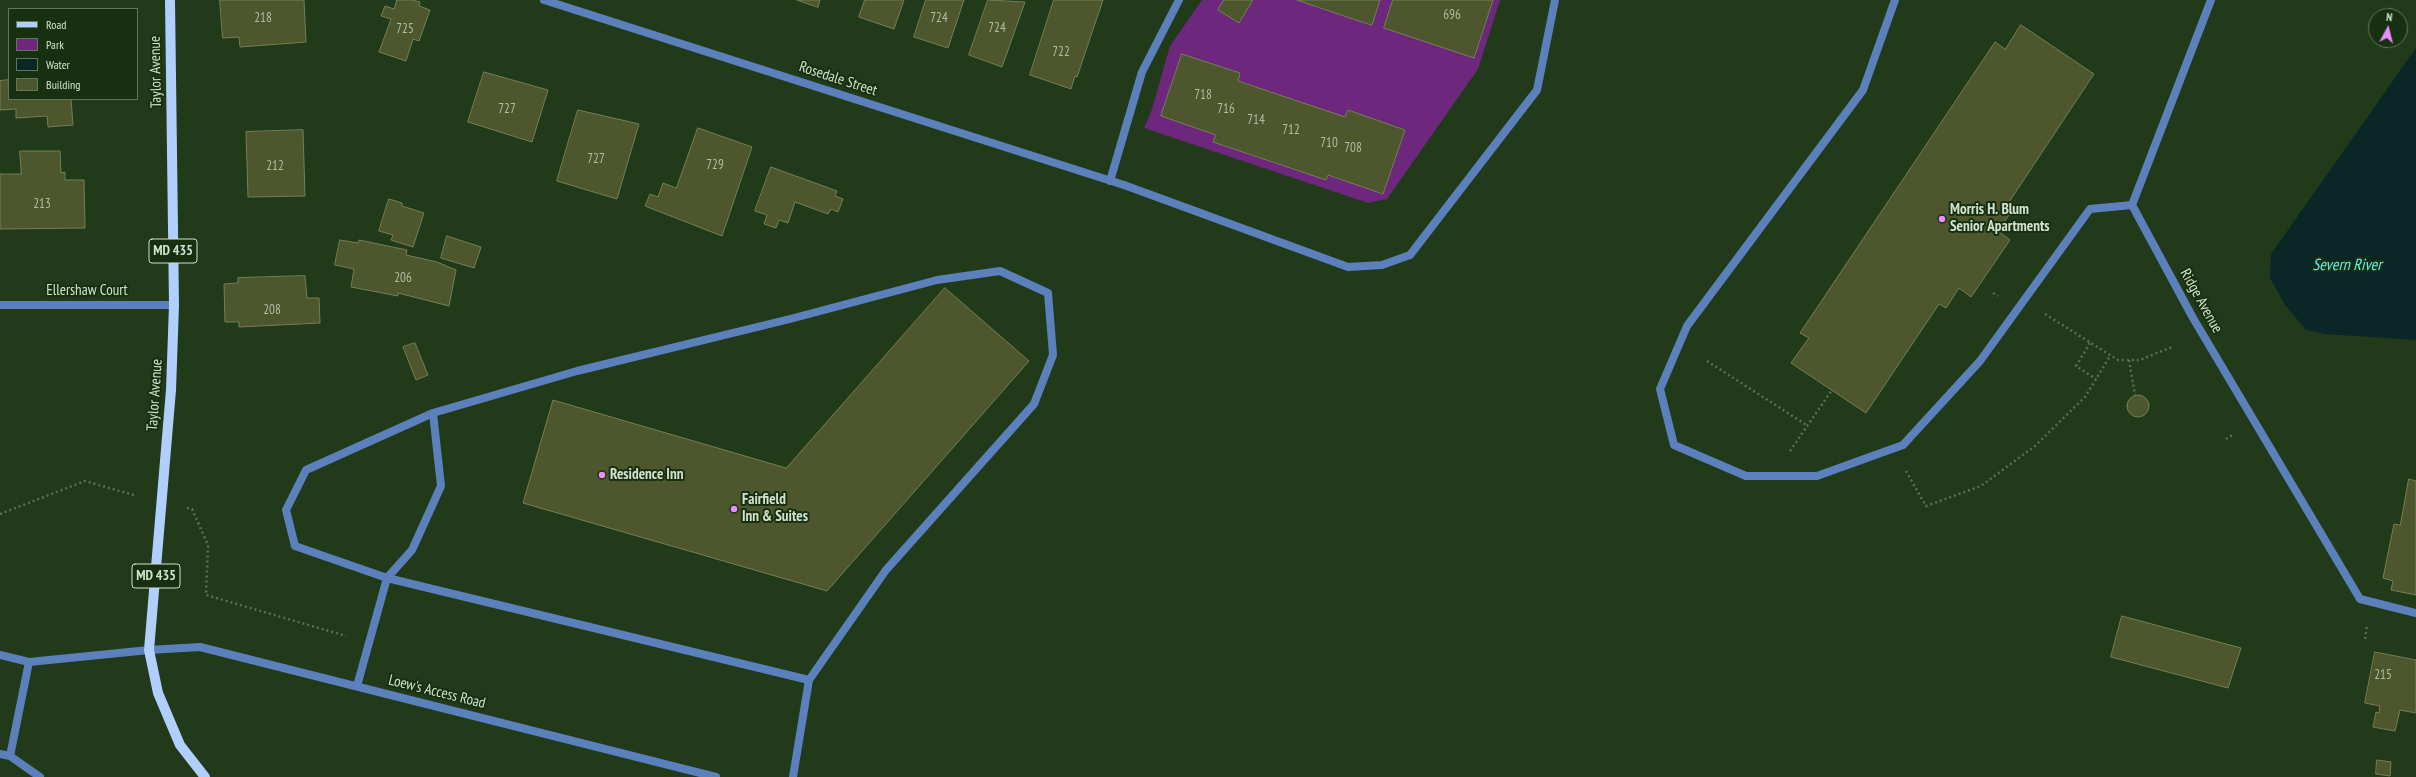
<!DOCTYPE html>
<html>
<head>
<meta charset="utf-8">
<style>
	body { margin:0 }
	#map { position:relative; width:2416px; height:777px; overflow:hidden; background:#213b1a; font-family:"PT Sans Narrow",sans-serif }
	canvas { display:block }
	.legend { position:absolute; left:8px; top:8px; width:130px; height:92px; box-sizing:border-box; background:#173010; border:1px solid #61775c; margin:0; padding:5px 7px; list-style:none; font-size:12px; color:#d1e1cd }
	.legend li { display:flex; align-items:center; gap:8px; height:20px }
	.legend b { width:20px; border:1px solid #61775c }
	.north { position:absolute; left:2368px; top:8px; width:40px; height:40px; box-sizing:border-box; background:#173010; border:1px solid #61775c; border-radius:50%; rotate:7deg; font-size:11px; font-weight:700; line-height:16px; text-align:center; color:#d1e1cd }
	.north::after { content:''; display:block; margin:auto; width:14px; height:18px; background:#e98eff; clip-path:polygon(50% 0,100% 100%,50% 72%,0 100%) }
</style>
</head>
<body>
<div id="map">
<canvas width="2416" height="777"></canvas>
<ul class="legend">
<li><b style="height:5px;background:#b0cefe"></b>Road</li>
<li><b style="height:11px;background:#6d277c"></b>Park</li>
<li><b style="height:11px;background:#0b2627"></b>Water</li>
<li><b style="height:11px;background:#4d562d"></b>Building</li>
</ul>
<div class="north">N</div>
</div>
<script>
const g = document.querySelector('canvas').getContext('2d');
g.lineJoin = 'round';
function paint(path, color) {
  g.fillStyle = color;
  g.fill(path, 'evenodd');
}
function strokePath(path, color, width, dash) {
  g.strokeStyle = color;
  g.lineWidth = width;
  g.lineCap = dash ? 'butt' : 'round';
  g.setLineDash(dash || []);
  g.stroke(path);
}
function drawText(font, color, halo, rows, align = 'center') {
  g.font = font + ' "PT Sans Narrow",sans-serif';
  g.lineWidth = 4;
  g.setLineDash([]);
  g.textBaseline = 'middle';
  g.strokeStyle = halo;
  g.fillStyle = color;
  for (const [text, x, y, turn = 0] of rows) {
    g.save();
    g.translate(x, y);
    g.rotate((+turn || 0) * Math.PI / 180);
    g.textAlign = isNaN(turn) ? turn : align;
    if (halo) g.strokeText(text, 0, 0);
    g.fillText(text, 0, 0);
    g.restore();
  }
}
paint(new Path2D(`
	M1202,0H1500L1478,69L1387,199L1368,203L1144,128L1152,109L1170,46Z`), '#6d277c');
paint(new Path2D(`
	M2416,48V340L2325,334L2306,330L2285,305L2270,278L2271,254Z`), '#0b2627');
const building = new Path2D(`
	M220,0H304L306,42L240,47L239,37L223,38Z
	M397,0H413L420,2L419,6L430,10L419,41L413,39L406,61L379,52L391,19L381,16L385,6L394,9Z
	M797,0H820L818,7Z
	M865,0H904L894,29L859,17Z
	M926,0H964L948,48L914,37Z
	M988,0L1025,2L1002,67L969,55Z
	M1054,0H1103L1077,77L1075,76L1071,89L1030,75Z
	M1224,0H1253L1239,23L1218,10Z
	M1297,0H1380L1372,25Z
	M1393,0H1493L1474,58L1384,28Z
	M2021,25L2094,74L2005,208L2011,212L1998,231L2010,240L1971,297L1959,288L1946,308L1939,304L1866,413L1791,363L1809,338L1800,333L1995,42L2005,49Z
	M1182,54L1240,73L1238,81L1345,117L1348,110L1405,130L1383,194L1328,175L1326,180L1213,142L1216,135L1161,116Z
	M484,72L548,90L532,142L468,122Z
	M9,80V99H71L73,125L48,127L47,116L16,118V109L0,110V81Z
	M578,110L639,124L617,199L557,181Z
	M698,128L752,147L722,236L645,206L650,194L658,197L663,183L676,188Z
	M303,130L305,196L248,197L246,132Z
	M20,151H60L61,173L65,172V180H84L85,228L0,229V174H21Z
	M771,167L837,191L835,196L843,199L838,212L831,209L828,214L795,202L788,223L779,220L776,228L764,224L767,215L755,211Z
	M389,199L402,203V206L424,213L413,247L391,240L393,235L379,231Z
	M447,236L481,247L474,268L441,258Z
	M340,240L358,243L359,240L407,250L406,255L437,262L456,270L449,306L398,293V296L351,287L354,269L335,265Z
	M305,276L307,298H319L320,323L239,327V322H225L224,284L238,283V278Z
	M945,288L1029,361L827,591L523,503L553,400L786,468Z
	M415,343L428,375L416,380L403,347Z
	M2127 406a11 11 0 1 1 22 0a11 11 0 1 1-22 0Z
	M2409,479L2416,481V595L2391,590L2393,581L2383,578L2394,524L2400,525Z
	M2122,616L2241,648L2228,688L2111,657Z
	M2375,652L2416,660V713L2400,710L2395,731L2373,727L2376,712L2379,713L2380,706L2365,703Z
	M2377,760L2391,762L2390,776L2376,774Z`);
paint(building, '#4d562d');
strokePath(building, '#757f54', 1);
strokePath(new Path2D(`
	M1993,293L1998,296
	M2045,314L2118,360H2140L2172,347
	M2090,343L2076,366L2096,379
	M2129,360L2135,395
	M1707,361L1808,426
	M2226,439L2234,434
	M1790,451L1832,390
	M1906,471L1926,506L1981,486L2035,446L2085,397L2110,356
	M187,508L192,509L208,545L206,595L346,636
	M0,514L85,481L137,496
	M2365,639L2367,625`), '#597053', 2.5, [2, 3]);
strokePath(new Path2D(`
	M1895,0L1863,90L1687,326L1660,389L1674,445L1746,476H1817L1903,445L1980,361L2090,209L2132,205
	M1110,181L1142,72L1179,0
	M1124,185L1348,267L1382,265L1410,255L1537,90L1555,0
	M0,655L29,662L149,650
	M357,686L387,578L412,550L441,486L433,413
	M0,754L10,756L40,777
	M10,756L29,662
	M793,777L809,680L886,570L1034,404L1053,355L1048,293L1000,271L937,280L790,319L577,371L433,413L306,470L286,510L295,546L387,578L809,680`), '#5c80bb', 8);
strokePath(new Path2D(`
	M544,0L1124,185
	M2211,0L2132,205L2193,318L2360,599L2416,613
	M0,305H174
	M149,650L200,647L716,777`), '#5c80bb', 8);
strokePath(new Path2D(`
	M170,0L174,305L171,390L149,650L158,693L180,745L205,777`), '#b0cefe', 10);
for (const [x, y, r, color] of [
	[1942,219,4,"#e98eff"],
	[602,475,4,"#e98eff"],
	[734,509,4,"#e98eff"]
]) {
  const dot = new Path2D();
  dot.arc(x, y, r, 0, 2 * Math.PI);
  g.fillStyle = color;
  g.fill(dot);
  strokePath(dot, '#173010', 1.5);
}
drawText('13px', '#b0bea5', null, [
	["696",1452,15],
	["218",263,18],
	["724",939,18],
	["724",997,28],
	["725",405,29],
	["722",1061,52],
	["718",1203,95],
	["727",507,109],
	["716",1226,109],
	["714",1256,120],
	["712",1291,130],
	["710",1329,143],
	["708",1353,148],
	["727",596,159],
	["729",715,165],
	["212",275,166],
	["213",42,204],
	["206",403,278],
	["208",272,310],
	["215",2383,675]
]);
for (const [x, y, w] of [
	[173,251,48],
	[156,576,48]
]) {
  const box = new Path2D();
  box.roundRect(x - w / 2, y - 12, w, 24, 3);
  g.fillStyle = '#173010';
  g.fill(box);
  strokePath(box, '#d1e1cd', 1);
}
drawText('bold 14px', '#d1e1cd', null, [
	["MD 435",173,251],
	["MD 435",156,576]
]);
drawText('15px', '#d1e1cd', '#173010', [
	["Taylor Avenue",156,72,-91],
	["Rosedale Street",838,79,18],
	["Ellershaw Court",87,291],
	["Ridge Avenue",2201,301,61],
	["Taylor Avenue",155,395,-86],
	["Loew's Access Road",437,692,14]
]);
drawText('bold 15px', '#d1e1cd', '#173010', [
	["Morris H. Blum",1950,210],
	["Senior Apartments",1950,227],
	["Residence Inn",610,475],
	["Fairfield",742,500],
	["Inn & Suites",742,517]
], 'left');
drawText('italic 16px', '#65e7ee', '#173010', [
	["Severn River",2347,265]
]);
</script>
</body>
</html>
